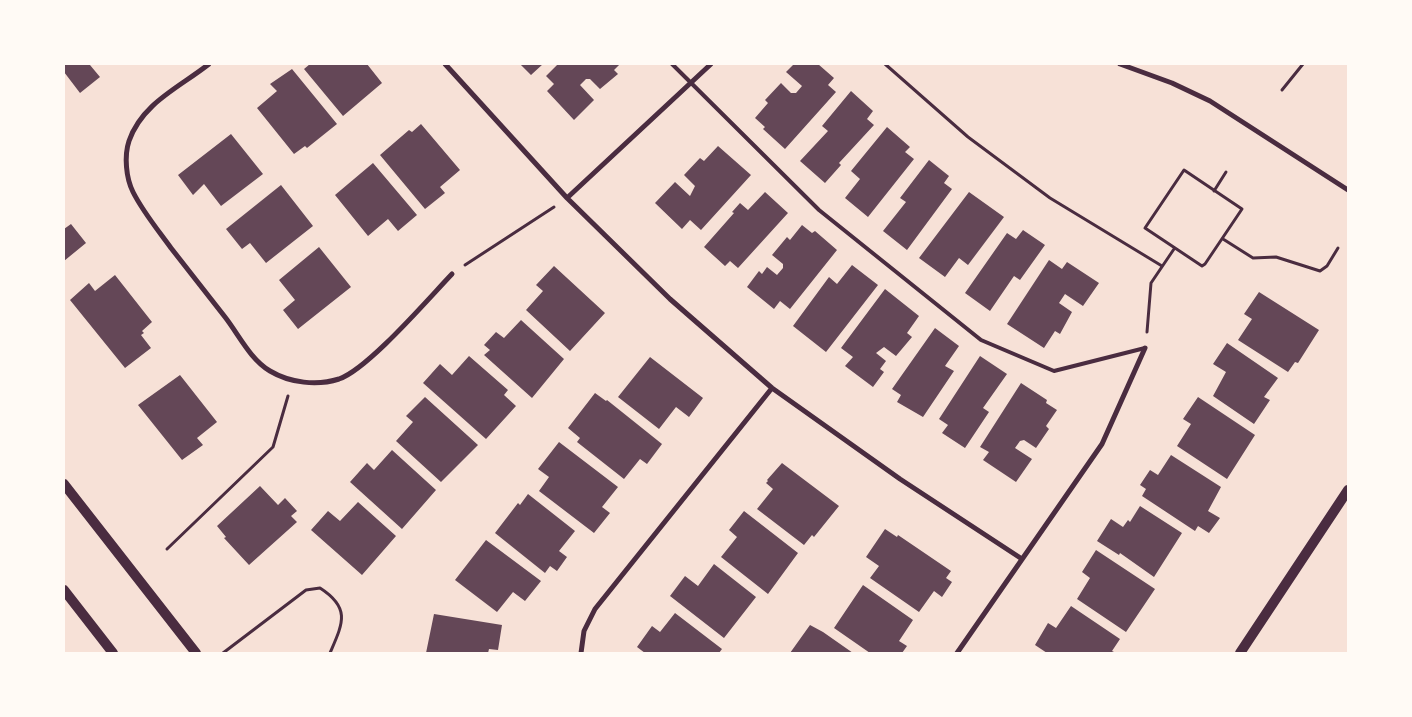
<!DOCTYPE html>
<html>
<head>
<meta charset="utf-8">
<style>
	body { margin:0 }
	#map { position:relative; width:1412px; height:717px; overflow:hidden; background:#f7e1d7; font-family:Quicksand,sans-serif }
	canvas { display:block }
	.frame { position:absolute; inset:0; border:65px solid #fffaf5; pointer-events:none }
</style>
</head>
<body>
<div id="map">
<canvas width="1412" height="717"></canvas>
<div class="frame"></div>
</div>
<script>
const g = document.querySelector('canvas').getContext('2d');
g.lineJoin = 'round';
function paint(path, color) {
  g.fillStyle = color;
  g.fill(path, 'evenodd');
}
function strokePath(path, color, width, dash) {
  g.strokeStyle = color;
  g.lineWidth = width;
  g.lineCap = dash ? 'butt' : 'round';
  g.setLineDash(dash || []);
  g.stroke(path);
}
paint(new Path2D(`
	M64,64H91L90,65L100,77L80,93L64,72Z
	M310,64H367L382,83L343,116L304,69Z
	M520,64H543L531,75Z
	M558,64H620L614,70L618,74L600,89L590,79H586L580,85L594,100L574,120L547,91L554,84L546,76Z
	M794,64H818L834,78L828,85L836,92L785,149L763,129L765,127L755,118L768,103L765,100L781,83L791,93H796L802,86L786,72Z
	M292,69L337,124L307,148L305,146L294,154L257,108L277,91L270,84Z
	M851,91L873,111L867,119L874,125L839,163L841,165L825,183L800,161L828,131L822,126Z
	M421,124L460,170L440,187L445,193L425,209L380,155L409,130L412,132Z
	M887,127L910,147L905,152L914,159L868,217L845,198L860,179L851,171Z
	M231,134L263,174L221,206L204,184L193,195L178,175Z
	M718,146L751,175L701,230L690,220L682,229L655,203L675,182L690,196L695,186L684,175L700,158L704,161Z
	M929,160L949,176L944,183L952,189L907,250L883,231L906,202L900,198Z
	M373,163L417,215L398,231L388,219L368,236L335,195Z
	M281,185L313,226L266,263L250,243L242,249L226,229Z
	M765,192L788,213L738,268L730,261L725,266L704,247L734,213L732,212L740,203L748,210Z
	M969,192L1004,217L968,265L959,258L945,277L919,258Z
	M71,224L86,243L64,261V229Z
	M802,225L812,233L815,231L837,250L790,309L780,301L774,309L747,287L759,271L762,274L767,267L777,275L783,268V264L772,255L787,237L790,240Z
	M1023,230L1045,245L1020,280L1014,276L990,311L965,293L1007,233L1016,239Z
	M319,247L351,287L298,329L283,310L295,300L279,280Z
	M1049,260L1062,269L1067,262L1099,283L1083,306L1065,294L1059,303L1072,312L1060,334L1055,331L1044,348L1007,324Z
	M852,265L878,285L826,352L793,326L829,277L837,284Z
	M554,266L605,313L570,351L526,310L543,291L536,285Z
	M115,275L152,322L142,331L144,333L141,335L151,348L125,368L70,300L89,283L95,291Z
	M885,289L919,316L907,333L912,337L896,356L884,347L876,353L886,361L880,369L884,372L873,387L845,366L853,357L841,348Z
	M1259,292L1319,330L1298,363L1295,362L1288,372L1238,340L1252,319L1244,314Z
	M521,320L564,359L532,398L484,355L490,350L484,345L496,332L504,338Z
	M935,328L959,346L945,366L954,371L923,417L897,402L901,395L892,389Z
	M1227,343L1278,378L1264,397L1270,400L1254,424L1213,396L1226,372L1213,364Z
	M469,356L508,390L504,395L516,406L486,439L423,383L440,364L452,375Z
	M980,356L1007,374L983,408L989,412L965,448L942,433L948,425L939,419Z
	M650,357L703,398L689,417L676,407L659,429L618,397Z
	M180,375L217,422L197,438L203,445L182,460L138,405Z
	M1021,383L1047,400L1046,403L1057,410L1046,426L1049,429L1036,448L1024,440L1020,441L1015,448L1032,459L1016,482L983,460L989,452L980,447Z
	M595,393L606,401L607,400L662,444L647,464L640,459L624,479L577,442L580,438L568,428Z
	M425,397L478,445L441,482L396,441L413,422L406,416Z
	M1198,397L1255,435L1227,479L1177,446L1191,424L1183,419Z
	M559,442L618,487L602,507L610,513L594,533L539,491L549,477L538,469Z
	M392,450L436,490L402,529L350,482L367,463L374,470Z
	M1171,455L1221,487L1208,511L1220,518L1209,533L1198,526L1195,531L1142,496L1146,489L1140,485L1150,470L1158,475Z
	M782,463L839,506L814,537L812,535L804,545L757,509L773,489L766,483L768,481L767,480Z
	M260,486L278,505L285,498L297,511L291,516L297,522L249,565L224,538L226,537L217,526Z
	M528,494L575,531L559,551L567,557L557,571L550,566L545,573L495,533L518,503L520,505Z
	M358,502L396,536L362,575L311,530L328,511L340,521Z
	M1140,506L1182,533L1154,577L1120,553L1119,555L1097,541L1111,519L1123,527L1128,520L1130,522Z
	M744,511L798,553L768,594L721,557L737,537L729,530Z
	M885,529L897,537L898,535L951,571L946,578L952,582L942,597L934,591L919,612L870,578L879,566L866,557Z
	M486,540L541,581L525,601L513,592L497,612L455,580Z
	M1096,550L1155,589L1126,632L1077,599L1090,578L1082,572Z
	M714,564L756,597L724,638L670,596L685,576L698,586Z
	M863,585L913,620L899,641L907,646L902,653H870L834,628Z
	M1071,606L1120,639L1112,651L1116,653H1047L1035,645L1048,623L1056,628Z
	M675,613L722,649L719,653H645L637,647L652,626L660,632Z
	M434,614L502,625L498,650L489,649L488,653H426Z
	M810,625L823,632L853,653H790Z`), '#644757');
strokePath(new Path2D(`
	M885,64L968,137L1050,198L1162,266
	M1282,90L1303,64
	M1184,170L1242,209L1205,264L1202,266L1145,228Z
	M1214,191L1226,172
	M1223,239L1253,258L1276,257L1320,271L1327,266L1338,248
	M465,265L554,207
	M1147,332L1151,283L1174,249
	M167,549L273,447L288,396
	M223,653L306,590L320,588C351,608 343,623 330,653`), '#4a2c40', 3);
strokePath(new Path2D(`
	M672,64L819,210L981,340L1054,371L1145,348`), '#4a2c40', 4);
strokePath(new Path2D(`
	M209,64C180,87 142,103 129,141C124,156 126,178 133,192C143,212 158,230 171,248C189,271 207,294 225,317C239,335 250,359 270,371C290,383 317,386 339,379C368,369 428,299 452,274
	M445,64L567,198L670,299L772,388L900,479L1022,559
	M1120,64L1172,83L1210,101L1348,190
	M567,198L711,64
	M581,653L584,631L595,609L772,388
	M957,653L1102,444L1145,348`), '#4a2c40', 5);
strokePath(new Path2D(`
	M64,484L196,653
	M64,590L113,653
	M1240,653L1348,490`), '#4a2c40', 10);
</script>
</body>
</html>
